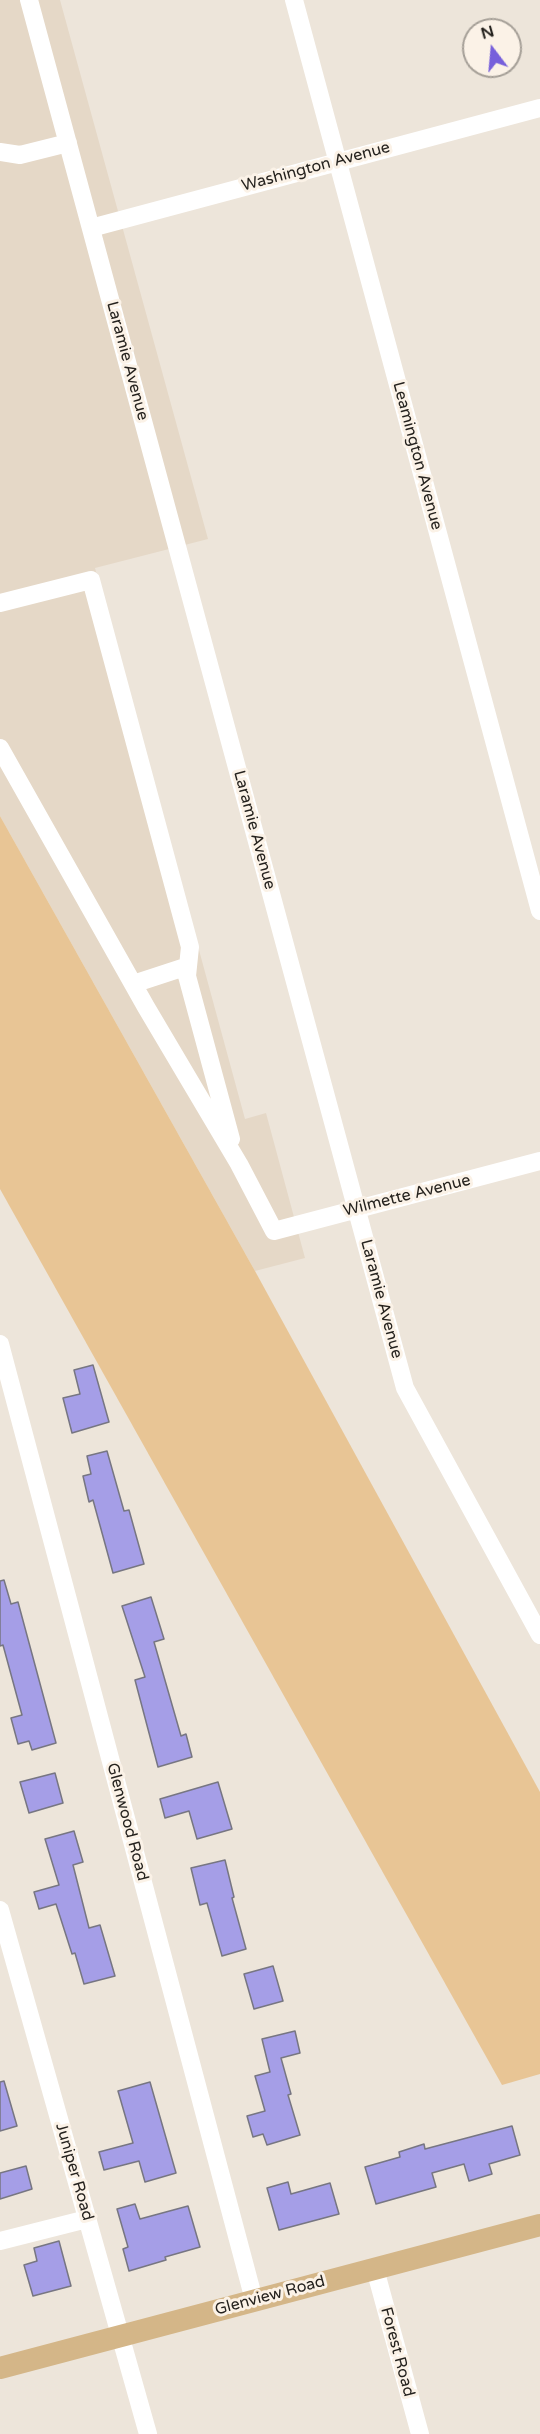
<!DOCTYPE html>
<html>
<head>
<meta charset="utf-8">
<style>
	body { margin:0 }
	#map { position:relative; width:540px; height:2434px; overflow:hidden; background:#ede5da; font-family:"Varela Round",sans-serif }
	canvas { display:block }
	.north { position:absolute; left:462px; top:18px; width:60px; height:60px; box-sizing:border-box; background:#fbf2e7; border:2px solid #a59f97; border-radius:50%; rotate:344deg; font-size:16px; font-weight:700; line-height:24px; text-align:center; color:#25221e }
	.north::after { content:''; display:block; margin:auto; width:21px; height:27px; background:#7760db; clip-path:polygon(50% 0,100% 100%,50% 72%,0 100%) }
</style>
</head>
<body>
<div id="map">
<canvas width="540" height="2434"></canvas>
<div class="north">N</div>
</div>
<script>
const g = document.querySelector('canvas').getContext('2d');
g.lineJoin = 'round';
function paint(path, color) {
  g.fillStyle = color;
  g.fill(path, 'evenodd');
}
function strokePath(path, color, width, dash) {
  g.strokeStyle = color;
  g.lineWidth = width;
  g.lineCap = dash ? 'butt' : 'round';
  g.setLineDash(dash || []);
  g.stroke(path);
}
function drawText(font, color, halo, rows, align = 'center') {
  g.font = font + ' "Varela Round",sans-serif';
  g.lineWidth = 6;
  g.setLineDash([]);
  g.textBaseline = 'middle';
  g.strokeStyle = halo;
  g.fillStyle = color;
  for (const [text, x, y, turn = 0] of rows) {
    g.save();
    g.translate(x, y);
    g.rotate((+turn || 0) * Math.PI / 180);
    g.textAlign = isNaN(turn) ? turn : align;
    if (halo) g.strokeText(text, 0, 0);
    g.fillText(text, 0, 0);
    g.restore();
  }
}
paint(new Path2D(`
	M0,0H60L208,539L95,568L245,1119L266,1113L305,1258L255,1271L0,816Z`), '#e5d8c7');
paint(new Path2D(`
	M0,816L255,1271L540,1792V2074L502,2085L0,1189Z`), '#e8c595');
const building = new Path2D(`
	M93,1365L109,1422L72,1433L63,1398L80,1394L74,1370Z
	M107,1451L124,1511L129,1510L144,1564L113,1573L93,1500L89,1502L83,1476L91,1474L87,1456Z
	M4,1580L11,1604L18,1602L56,1743L32,1750L29,1741L18,1744L11,1718L22,1715L3,1645L0,1646V1581Z
	M151,1597L164,1639L154,1642L181,1736L186,1734L192,1757L158,1767L135,1680L145,1677L122,1606Z
	M55,1773L63,1803L29,1813L20,1782Z
	M218,1782L232,1829L197,1839L189,1811L165,1818L160,1799Z
	M74,1831L83,1862L73,1865L89,1928L100,1925L115,1976L84,1984L75,1953L72,1954L56,1904L39,1909L34,1892L59,1885L45,1839Z
	M225,1860L234,1897L232,1898L246,1949L222,1956L207,1903L200,1905L191,1868Z
	M273,1966L283,2001L254,2009L244,1974Z
	M295,2031L300,2053L281,2058L291,2094L288,2095L300,2135L267,2145L263,2134L253,2137L247,2116L265,2111L255,2076L270,2072L262,2039Z
	M4,2081L17,2126L0,2131V2082Z
	M150,2082L176,2173L145,2182L139,2161L104,2170L99,2152L133,2143L118,2091Z
	M512,2126L520,2155L489,2164L492,2174L469,2181L464,2164L432,2173L436,2187L376,2204L365,2167L400,2157L399,2152L424,2144L425,2149Z
	M26,2166L32,2189L0,2199V2173Z
	M288,2182L291,2194L330,2183L339,2214L279,2230L267,2188Z
	M135,2204L140,2219L188,2206L200,2247L165,2257L166,2260L129,2271L123,2249L128,2247L117,2209Z
	M59,2241L71,2286L33,2296L24,2265L37,2261L34,2248Z`);
paint(building, '#a59ee7');
strokePath(building, '#777682', 1.5);
strokePath(new Path2D(`
	M29,0L405,1388L540,1635
	M294,0L540,911
	M0,152L20,155L68,143
	M91,228L540,108
	M0,603L91,580L190,947L187,976L231,1139
	M0,748L146,1007L239,1164L274,1231L540,1161
	M133,984L188,966
	M0,1344L254,2300
	M0,1910L148,2434
	M0,2241L87,2219
	M375,2269L420,2434`), '#fff', 18);
strokePath(new Path2D(`
	M0,2368L540,2225`), '#d4b688', 22);
drawText('16px', '#25221e', '#fbf2e7', [
	["Washington Avenue",316,167,-15],
	["Laramie Avenue",127,361,75],
	["Leamington Avenue",417,456,75],
	["Laramie Avenue",254,830,75],
	["Wilmette Avenue",407,1196,-14],
	["Laramie Avenue",381,1299,75],
	["Glenwood Road",127,1822,75],
	["Juniper Road",74,2172,74],
	["Glenview Road",270,2296,-15],
	["Forest Road",397,2352,75]
]);
</script>
</body>
</html>
